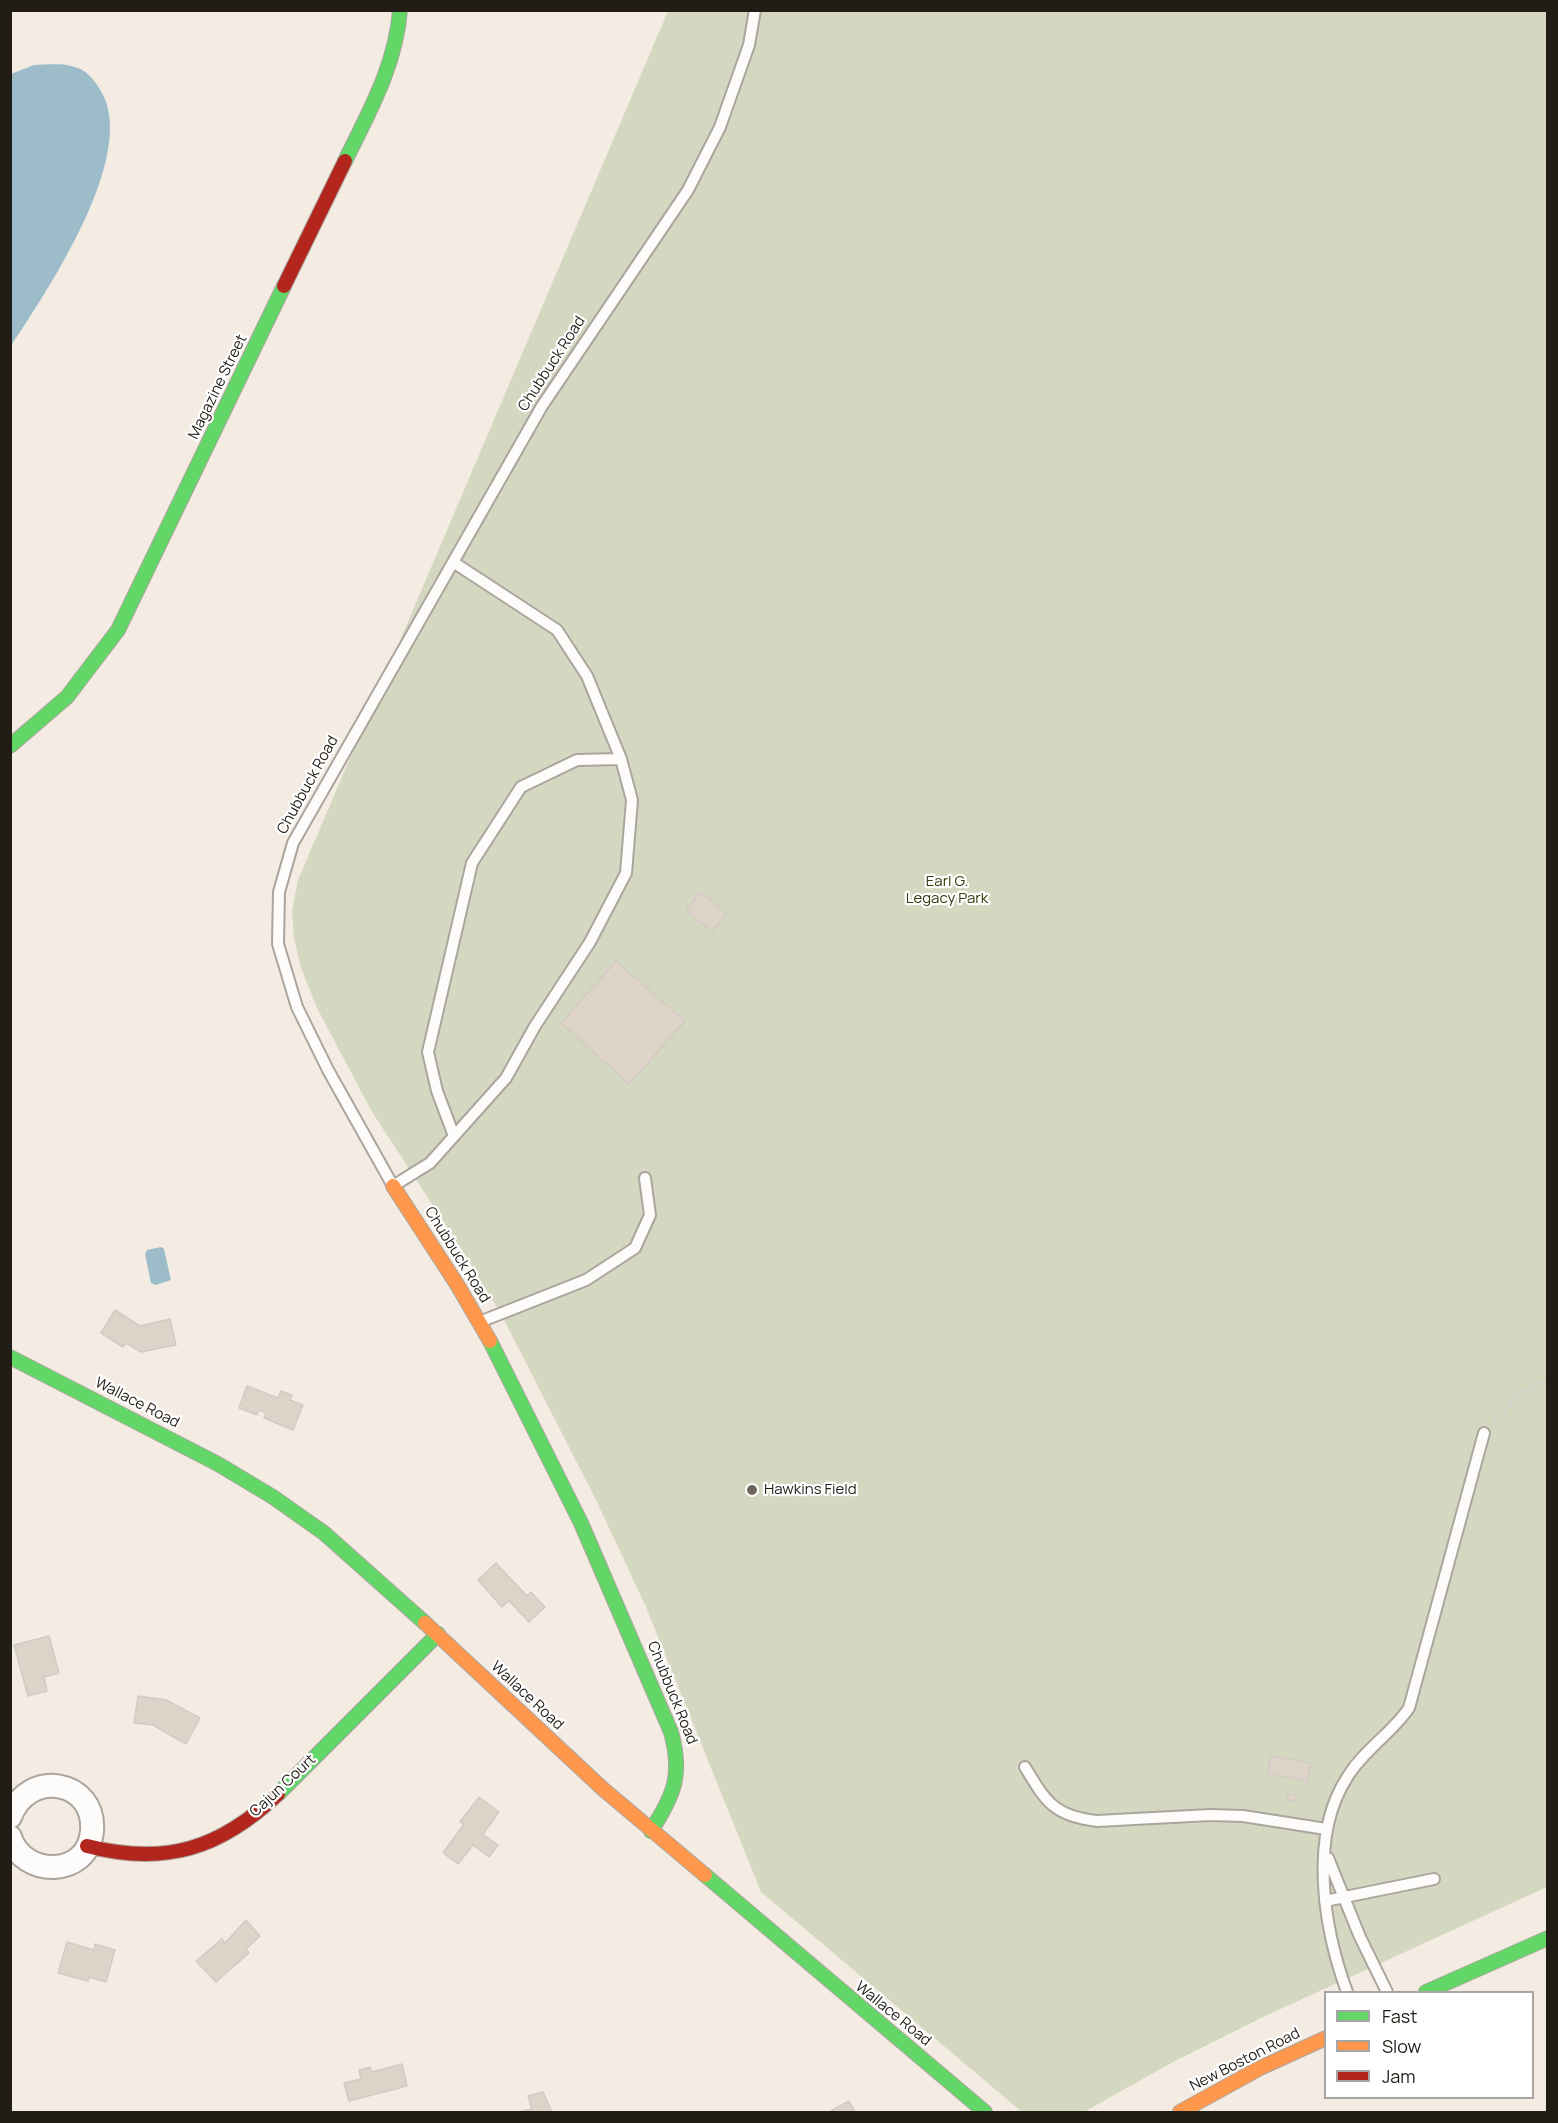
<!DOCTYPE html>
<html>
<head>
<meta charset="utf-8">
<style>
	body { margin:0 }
	#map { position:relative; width:1558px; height:2123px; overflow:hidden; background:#f4ece3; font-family:Manrope,sans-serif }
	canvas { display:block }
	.frame { position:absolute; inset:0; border:12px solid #221c16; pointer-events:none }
	.legend { position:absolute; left:1324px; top:1991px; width:210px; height:108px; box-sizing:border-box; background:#fff; border:2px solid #a7a4a2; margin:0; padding:8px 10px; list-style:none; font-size:18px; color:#221c16 }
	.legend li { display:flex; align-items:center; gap:12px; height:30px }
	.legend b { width:30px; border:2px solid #a7a4a2 }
</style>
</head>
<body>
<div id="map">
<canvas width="1558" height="2123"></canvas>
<div class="frame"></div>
<ul class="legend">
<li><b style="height:8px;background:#63d668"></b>Fast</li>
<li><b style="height:8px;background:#ff974d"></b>Slow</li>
<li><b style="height:8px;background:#b3261e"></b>Jam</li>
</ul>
</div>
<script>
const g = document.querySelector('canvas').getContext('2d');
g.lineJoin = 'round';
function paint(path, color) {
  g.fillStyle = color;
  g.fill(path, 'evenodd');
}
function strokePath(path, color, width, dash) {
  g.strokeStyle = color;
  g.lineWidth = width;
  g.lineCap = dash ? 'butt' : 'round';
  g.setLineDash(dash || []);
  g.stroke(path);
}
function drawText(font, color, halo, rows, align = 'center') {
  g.font = font + ' Manrope,sans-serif';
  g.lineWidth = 4.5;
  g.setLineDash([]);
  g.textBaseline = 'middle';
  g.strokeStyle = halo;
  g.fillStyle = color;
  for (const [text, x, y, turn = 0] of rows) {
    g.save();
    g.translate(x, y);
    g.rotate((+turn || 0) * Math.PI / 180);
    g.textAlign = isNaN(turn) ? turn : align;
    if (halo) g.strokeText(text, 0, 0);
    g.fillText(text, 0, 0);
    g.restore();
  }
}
paint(new Path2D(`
	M668,11H1547V1887L1263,2017L1175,2061L1084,2112H1022L761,1892L646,1607L596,1500L502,1316L464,1253L372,1112L317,1008L301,968L294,939L292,911L298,880Z`), '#d5d8c1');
paint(new Path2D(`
	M34,65C45,65 60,63 71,66C86,69 93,78 101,91C139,155 47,291 11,346V74Z
	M161,1247L164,1249L171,1280L156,1285L151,1283L145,1254L147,1250Z`), '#9cbcca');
const building = new Path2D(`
	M701,892L727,914L712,932L686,910Z
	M616,961L685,1021L629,1084L561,1023Z
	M115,1310L140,1326L170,1319L176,1345L141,1352L126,1343L123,1347L101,1333Z
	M247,1386L278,1398L281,1391L292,1395L290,1400L303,1405L293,1430L264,1418L266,1413L259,1410L257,1415L239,1408Z
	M496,1563L527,1596L531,1592L545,1607L529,1622L509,1601L502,1607L478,1580Z
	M49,1636L59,1673L44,1677L47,1691L28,1696L14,1645Z
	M138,1696L166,1700L200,1718L186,1744L153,1725L134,1723Z
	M1271,1756L1311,1763L1307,1781L1268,1773Z
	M1288,1794L1296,1795L1295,1801L1287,1800Z
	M479,1797L499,1812L483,1834L498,1845L489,1857L473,1845L458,1864L443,1853L464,1824L460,1822Z
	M246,1920L260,1936L246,1949L249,1953L216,1982L196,1961L222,1939L225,1943Z
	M67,1942L94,1950L95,1944L115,1950L106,1982L89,1977L88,1981L58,1973Z
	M402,2064L407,2086L349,2101L344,2083L361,2079L359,2070L370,2067L372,2072Z
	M543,2092L552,2112H519L532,2109L528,2096Z
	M849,2101L855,2112H829Z`);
paint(building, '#ddd3c9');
strokePath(building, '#d1cbc4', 1.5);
const lane = new Path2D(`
	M453,562L557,630L587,676L621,759L632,800L626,873L590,942L535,1026L506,1078L430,1163L393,1186L328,1070L297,1007L278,944L279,892L293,843L542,406L688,190L720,127L749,45L755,10
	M454,1136L437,1091L428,1052L472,863L521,787L577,760L621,759
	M482,1321L586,1280L635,1248L650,1215L645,1178
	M1025,1767C1046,1802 1054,1816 1097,1821L1210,1815L1243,1816L1326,1829
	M1328,1858L1360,1937L1387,1992
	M1325,1901L1434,1879
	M1347,1992C1324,1929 1308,1836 1348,1776C1364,1750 1391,1734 1409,1708L1484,1433`);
const street = new Path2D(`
	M10,1817C28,1768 96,1780 92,1831C88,1878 23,1878 10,1837`);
const fast = new Path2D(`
	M345,161C369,112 396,65 400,10
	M10,746L67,697L118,630L284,286
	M490,1341L581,1523L671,1732C683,1775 674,1795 651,1831
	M10,1357L218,1464L273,1497L324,1533L425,1623
	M278,1794L438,1634
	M705,1875L985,2112
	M1426,1992L1548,1938`);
const slow = new Path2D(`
	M393,1186L458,1286L490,1341
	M425,1623L603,1789L705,1875
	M1180,2112L1260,2068L1326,2038`);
const jam = new Path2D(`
	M284,286L345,161
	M87,1846C165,1866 220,1849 278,1794`);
strokePath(lane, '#aba59e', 14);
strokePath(street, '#aba59e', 26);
strokePath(fast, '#aba59e', 16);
strokePath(slow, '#aba59e', 16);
strokePath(jam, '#aba59e', 16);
strokePath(new Path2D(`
	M1493,1423L1519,1395L1548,1379`), '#d4d2cf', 3, [4.5, 3]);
strokePath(lane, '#fdfcfb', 10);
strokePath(street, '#fdfcfb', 22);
strokePath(fast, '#63d668', 14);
strokePath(slow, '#ff974d', 14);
strokePath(jam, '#b3261e', 14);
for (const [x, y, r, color] of [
	[752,1490,6,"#6c655e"]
]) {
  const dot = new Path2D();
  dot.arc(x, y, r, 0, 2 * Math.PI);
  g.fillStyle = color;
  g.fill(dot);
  strokePath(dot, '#fff', 2);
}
drawText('15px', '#221c16', '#fff', [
	["Chubbuck Road",552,364,-57],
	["Magazine Street",218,387,-64],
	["Chubbuck Road",308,785,-61],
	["Chubbuck Road",457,1255,58],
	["Wallace Road",137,1403,27],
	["Chubbuck Road",672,1693,68],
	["Wallace Road",527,1696,43],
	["Cajun Court",283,1786,-43],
	["Wallace Road",893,2014,39],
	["New Boston Road",1245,2060,-27]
]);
drawText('15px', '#313e0b', '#fff', [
	["Earl G.",947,882],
	["Legacy Park",947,899]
]);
drawText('15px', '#221c16', '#fff', [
	["Hawkins Field",764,1490]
], 'left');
</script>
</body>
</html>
